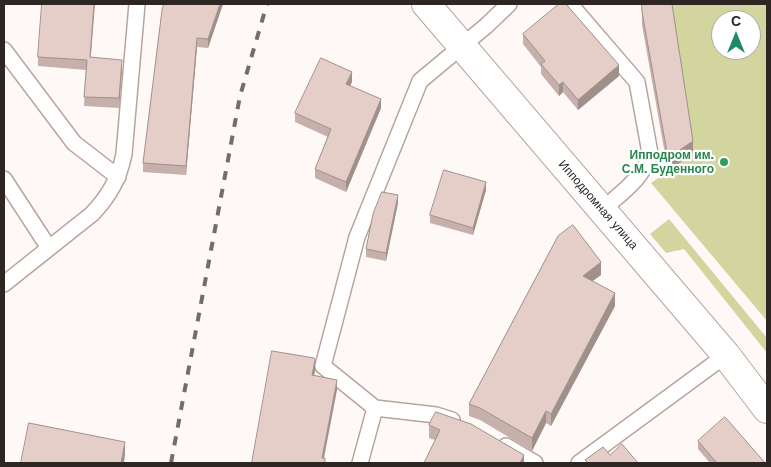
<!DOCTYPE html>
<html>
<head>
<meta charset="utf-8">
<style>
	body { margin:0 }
	#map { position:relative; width:771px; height:467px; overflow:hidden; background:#fef9f7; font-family:"Work Sans",sans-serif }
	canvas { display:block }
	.frame { position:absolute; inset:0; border:5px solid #2e2622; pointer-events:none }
	.north { position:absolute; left:711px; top:10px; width:50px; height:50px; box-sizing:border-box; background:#fff; border:1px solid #aba8a7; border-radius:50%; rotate:0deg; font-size:14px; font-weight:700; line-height:20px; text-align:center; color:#2e2622 }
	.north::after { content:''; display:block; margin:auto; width:18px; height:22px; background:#1c8968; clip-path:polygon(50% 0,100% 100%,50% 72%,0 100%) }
</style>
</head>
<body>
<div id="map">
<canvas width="771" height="467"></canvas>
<div class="frame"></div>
<div class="north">С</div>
</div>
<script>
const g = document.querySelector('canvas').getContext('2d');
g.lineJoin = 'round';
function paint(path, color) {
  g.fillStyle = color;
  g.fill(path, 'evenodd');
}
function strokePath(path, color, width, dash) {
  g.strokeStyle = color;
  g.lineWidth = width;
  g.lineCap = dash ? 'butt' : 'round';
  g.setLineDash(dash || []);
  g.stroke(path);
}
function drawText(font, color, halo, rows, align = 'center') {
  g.font = font + ' "Work Sans",sans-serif';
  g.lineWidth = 4.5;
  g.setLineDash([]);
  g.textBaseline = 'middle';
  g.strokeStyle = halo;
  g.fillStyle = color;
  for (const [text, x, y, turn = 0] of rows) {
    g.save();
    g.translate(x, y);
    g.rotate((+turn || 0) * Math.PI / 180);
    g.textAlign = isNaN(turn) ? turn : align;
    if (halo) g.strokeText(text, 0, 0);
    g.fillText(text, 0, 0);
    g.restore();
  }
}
paint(new Path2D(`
	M672,4H767V321L651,183L693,153L671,13ZM721,20H751V50H721Z
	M669,219L767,338V353L684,249L666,253L650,234Z`), '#d3d59f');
const lane = new Path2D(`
	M570,4L637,82L650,153C644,178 621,193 602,210
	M4,50L74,143L118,177
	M4,179L49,248
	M4,284L92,214C109,196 119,179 124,154L137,4
	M452,420L436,415L375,408L323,366L357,237L420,81L486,26L509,4
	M506,446L535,463
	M360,463L375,408
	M579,463L726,355`);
const secondary = new Path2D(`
	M426,4L726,355L767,409`);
strokePath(lane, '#b9a49b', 18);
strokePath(secondary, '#b9a49b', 30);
strokePath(lane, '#fff', 15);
strokePath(secondary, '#fff', 28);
strokePath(new Path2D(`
	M171,463L240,96L267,4`), '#736c68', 4, [9, 9]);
paint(new Path2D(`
	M164,4H223L208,48L197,47L186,175L143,172V163Z
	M642,4L693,153L668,171L642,25Z
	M523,34L619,76L578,110L563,92L559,96L541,74V67L523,44Z
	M38,57L91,58L122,69L119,108L84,106L86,70L38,66Z
	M352,82L350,86L381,108L346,192L315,178V169L328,137L295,122V113Z
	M486,190L473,235L430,223V215Z
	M398,203L386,261L366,257V249Z
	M558,236L601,275L592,281L615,306L551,426L546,423L532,451L480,420L469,416V404Z
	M429,425L524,463L435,440L429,438Z
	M698,441L765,463H710L698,449Z`), '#c5b0ac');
paint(new Path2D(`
	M94,4H95L90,67V57Z
	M220,4H223L208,48V39Z
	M197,38V47L186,175V166Z
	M122,60V69L119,108V98Z
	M619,65V76L578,110V100Z
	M352,72V82L346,94V84Z
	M563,82V92L559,96V85Z
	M381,99V108L346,192V182Z
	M693,141V153L668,171V158Z
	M486,182V190L473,235V228Z
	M398,195V203L386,261V253Z
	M601,262V275L583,288V276Z
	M615,293V306L551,426V414Z
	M315,360V371L312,386V375Z
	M337,380V390L323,463L322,458Z
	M546,411V423L532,451V438Z
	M125,442V454L124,463H121Z
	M524,455V463H520Z`), '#a0908c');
const building = new Path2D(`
	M42,4H94L90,57L122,60L119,98L84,97L87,60L38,57Z
	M164,4H220L208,39L197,38L186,166L143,163L162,10Z
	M559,4H566L619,65L578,100L563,82L559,85L541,64L545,61L523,34Z
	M642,4H672L693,141L668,158L642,12Z
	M321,58L352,72L346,84L381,99L346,182L315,169L331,129L295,113Z
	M444,170L486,182L473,228L430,215Z
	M382,192L398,195L386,253L366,249L373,214Z
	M573,225L601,262L583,276L615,293L551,414L546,411L532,438L480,408L469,404L558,236Z
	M272,351L314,358L315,360L312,375L337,380L322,458H325V463H252Z
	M436,412L471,424L524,455L520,463H424L440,430L429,425Z
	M725,417L760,457L765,463H717L698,441Z
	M29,423L125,442L121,463H21Z
	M622,444L638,463H588L585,460L603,447L610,455Z`);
paint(building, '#e5cdc8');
strokePath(building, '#a0908c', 1);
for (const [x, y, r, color] of [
	[724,162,5,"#2e9e5b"]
]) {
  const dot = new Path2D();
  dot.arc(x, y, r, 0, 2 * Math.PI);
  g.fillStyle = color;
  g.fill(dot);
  strokePath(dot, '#fff', 2);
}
drawText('bold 12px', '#27864d', '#fff', [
	["Ипподром им.",714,155],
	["С.М. Буденного",714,169]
], 'right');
drawText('12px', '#2e2622', '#fff', [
	["Ипподромная улица",598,205,49]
]);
</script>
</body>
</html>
